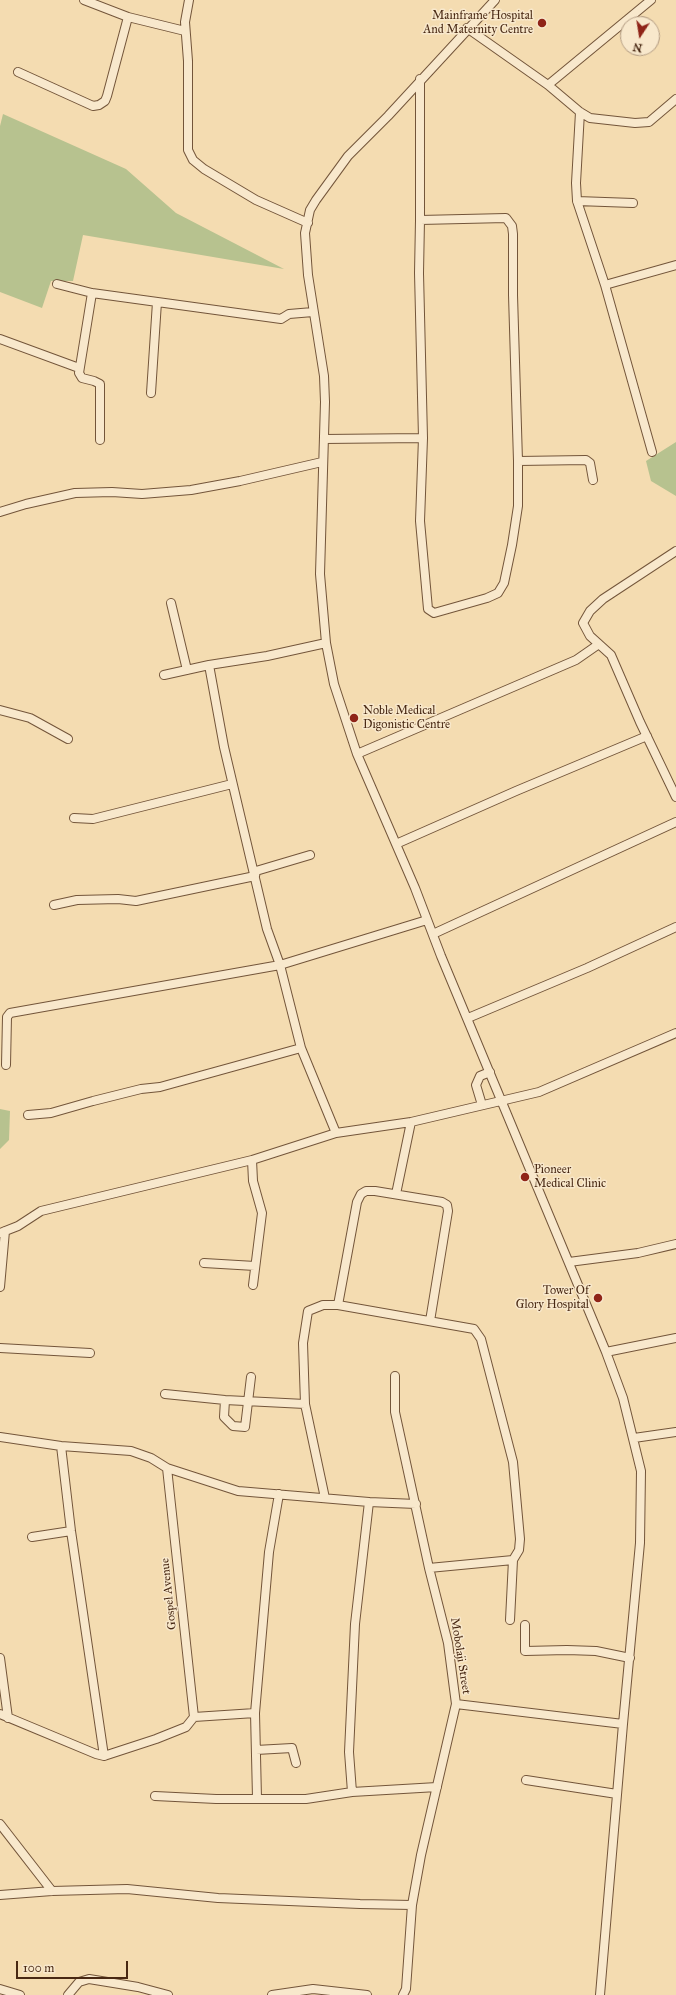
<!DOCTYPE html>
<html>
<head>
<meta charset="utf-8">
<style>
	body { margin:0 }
	#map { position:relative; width:676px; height:1995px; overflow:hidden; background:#f4dcb1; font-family:"IM FELL Great Primer",serif }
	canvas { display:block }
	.north { position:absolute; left:620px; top:16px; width:40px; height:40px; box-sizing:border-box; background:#f8e8cc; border:1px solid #b29b82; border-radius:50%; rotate:192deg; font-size:11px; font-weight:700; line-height:16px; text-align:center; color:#482813 }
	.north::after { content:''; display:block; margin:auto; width:14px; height:18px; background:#8f2418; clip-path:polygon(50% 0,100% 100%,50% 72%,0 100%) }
	.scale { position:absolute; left:16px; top:1961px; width:112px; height:18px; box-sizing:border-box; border:2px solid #482813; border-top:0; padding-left:5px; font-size:12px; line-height:14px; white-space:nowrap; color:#482813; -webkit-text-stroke:3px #f8e8cc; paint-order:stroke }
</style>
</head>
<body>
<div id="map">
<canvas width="676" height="1995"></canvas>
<div class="north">N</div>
<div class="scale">100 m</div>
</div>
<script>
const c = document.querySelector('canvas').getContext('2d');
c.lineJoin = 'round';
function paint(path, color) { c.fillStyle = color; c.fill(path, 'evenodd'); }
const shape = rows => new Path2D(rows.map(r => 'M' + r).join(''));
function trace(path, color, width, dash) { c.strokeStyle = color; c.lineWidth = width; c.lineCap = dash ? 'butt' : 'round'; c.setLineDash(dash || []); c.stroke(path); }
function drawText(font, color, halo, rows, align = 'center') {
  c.font = font + ' "IM FELL Great Primer",serif'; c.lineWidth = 3; c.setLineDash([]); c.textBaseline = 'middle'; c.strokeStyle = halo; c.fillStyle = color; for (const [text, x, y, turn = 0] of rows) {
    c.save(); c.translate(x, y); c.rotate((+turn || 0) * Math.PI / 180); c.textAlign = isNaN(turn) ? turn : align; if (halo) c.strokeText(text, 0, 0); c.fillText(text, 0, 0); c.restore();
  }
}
paint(shape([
	[3,114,126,169,176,213,284,269,83,235,73,281,51,281,42,308,0,292,0,126],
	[676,442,676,496,651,481,646,461],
	[0,1109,10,1111,9,1140,0,1149]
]), '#b7c28f');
const minor = shape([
	[84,0,128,17,185,31],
	[189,0,185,22,188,61,188,150,193,160,204,169,256,200,308,223],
	[495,0,388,116,348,156,316,200,310,210,305,233,308,275,324,376,325,402,320,574,326,643,334,684,357,754,415,888,441,956,606,1352,623,1398,641,1471,640,1543,623,1724,600,1995],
	[467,28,548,85,580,112,590,118,635,123,649,122,676,99],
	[18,72,93,106,99,105,105,101,107,96,128,17],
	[548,85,651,0],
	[580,112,576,183,577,201,605,285,652,452],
	[577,201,633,203],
	[420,220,506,218,512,226,513,234,513,295,518,461,518,506,512,545,504,583,498,593,487,598,434,613,428,609,420,521,423,438,419,273,420,220,420,79],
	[57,284,92,293,281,319,289,314,313,312],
	[605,285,676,265],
	[92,293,79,373,82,378,94,381,100,384,100,440],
	[0,339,79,368],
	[151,393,157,302],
	[324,439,423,438],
	[518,461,586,460,590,463,593,480],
	[0,512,26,504,75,493,112,492,142,494,191,490,240,481,322,462],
	[676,551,603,599,590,611,583,623,590,636,611,655,640,722,676,797],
	[171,603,187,670],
	[209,665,224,747,267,929,280,965,301,1048,336,1133],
	[164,675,209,665,267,656,326,643],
	[0,710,30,718,68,739],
	[357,754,576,660,599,644],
	[74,818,93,819,232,784],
	[396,844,516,791,647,736],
	[54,905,77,900,118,899,136,901,255,876,256,871,310,855],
	[433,934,676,822],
	[468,1018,587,968,676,927],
	[6,1065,7,1017,10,1013,280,965,427,920],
	[482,1105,476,1085,480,1076,490,1072],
	[28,1115,51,1113,93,1101,141,1089,160,1087,301,1048],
	[252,1160,253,1181,262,1213,253,1285],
	[396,1194,411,1122],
	[0,1233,18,1226,41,1211,252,1160,336,1133,411,1122,539,1092,676,1033],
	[569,1262,638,1253,676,1244],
	[204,1263,255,1266],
	[0,1287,5,1231],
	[338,1305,357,1202,361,1194,366,1191,375,1191,442,1202,447,1205,448,1211,430,1321],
	[0,1348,90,1353],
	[606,1352,676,1338],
	[395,1376,395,1412,429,1568,448,1643,456,1704,421,1855,412,1905,406,1989,403,1995],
	[165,1394,225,1400,305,1404],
	[225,1400,224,1417,233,1426,245,1427,251,1377],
	[0,1437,61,1446,131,1451,151,1458,167,1468,238,1491,369,1502,416,1504],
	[634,1438,676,1432],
	[61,1446,71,1531,104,1756],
	[167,1468,194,1717],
	[325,1498,305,1404,303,1343,308,1311,323,1305,338,1305,474,1329,481,1339,513,1462,520,1539,519,1550,513,1560,510,1620],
	[32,1537,71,1531],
	[429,1568,513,1560],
	[525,1625,525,1651,567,1650,596,1651,630,1658],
	[0,1658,8,1718],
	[456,1704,623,1724],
	[0,1714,96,1754,104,1756,156,1739,186,1727,194,1717,255,1713],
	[256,1750,292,1748,296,1763],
	[526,1780,617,1794],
	[352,1792,349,1752,355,1624,369,1502],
	[155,1796,216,1799,306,1799,352,1792,437,1787],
	[257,1798,255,1713,269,1552,279,1494],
	[0,1824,52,1891],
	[0,1895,52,1891,127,1889,218,1898,360,1904,412,1905],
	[0,1989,20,1995],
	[68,1995,79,1982,89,1979,138,1987,168,1995],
	[272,1995,313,1989,367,1995]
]);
trace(minor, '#73553a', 10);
trace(minor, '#f8e8cc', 8);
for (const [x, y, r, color] of [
	[542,23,5,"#8f2418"],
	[354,718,5,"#8f2418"],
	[525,1177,5,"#8f2418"],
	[598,1298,5,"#8f2418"]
]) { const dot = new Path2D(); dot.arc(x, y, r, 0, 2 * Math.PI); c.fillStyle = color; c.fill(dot); trace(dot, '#f8e8cc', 1.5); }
drawText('12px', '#482813', '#f8e8cc', [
	["Mainframe Hospital",533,16],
	["And Maternity Centre",533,30],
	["Noble Medical",363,711,"left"],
	["Digonistic Centre",363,725,"left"],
	["Pioneer",534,1170,"left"],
	["Medical Clinic",534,1184,"left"],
	["Tower Of",589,1291],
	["Glory Hospital",589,1305]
], 'right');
drawText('12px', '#482813', '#f8e8cc', [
	["Gospel Avenue",169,1594,-96],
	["Mobolaji Street",460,1656,81]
]);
</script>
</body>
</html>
